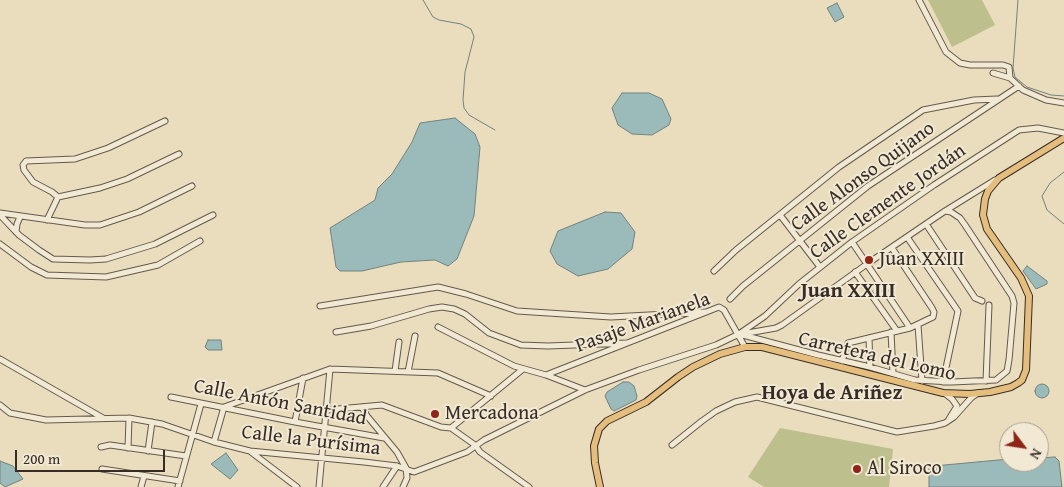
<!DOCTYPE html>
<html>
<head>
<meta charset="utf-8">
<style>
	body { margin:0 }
	#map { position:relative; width:1064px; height:487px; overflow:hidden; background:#eaddbd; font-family:"Gentium Book Plus",serif }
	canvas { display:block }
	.north { position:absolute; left:999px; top:422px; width:50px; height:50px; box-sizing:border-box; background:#f1e9d4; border:1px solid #a79e8e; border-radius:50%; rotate:121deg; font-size:14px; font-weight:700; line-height:20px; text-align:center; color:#382d26 }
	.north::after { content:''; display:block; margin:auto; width:18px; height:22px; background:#8f2418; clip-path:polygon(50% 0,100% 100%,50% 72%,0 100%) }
	.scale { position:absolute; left:15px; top:450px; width:150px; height:22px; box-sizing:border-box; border:2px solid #382d26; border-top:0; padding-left:6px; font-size:15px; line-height:18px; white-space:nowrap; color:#382d26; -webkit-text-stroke:4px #f1e9d4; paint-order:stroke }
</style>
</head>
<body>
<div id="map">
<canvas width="1064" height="487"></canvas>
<div class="north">N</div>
<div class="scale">200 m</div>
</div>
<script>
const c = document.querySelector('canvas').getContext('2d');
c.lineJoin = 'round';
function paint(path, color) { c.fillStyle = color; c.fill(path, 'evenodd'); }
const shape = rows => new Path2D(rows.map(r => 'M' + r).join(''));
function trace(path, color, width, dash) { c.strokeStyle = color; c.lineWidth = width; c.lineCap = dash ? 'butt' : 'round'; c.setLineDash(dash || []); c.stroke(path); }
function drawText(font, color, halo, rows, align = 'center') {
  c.font = font + ' "Gentium Book Plus",serif'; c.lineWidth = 4; c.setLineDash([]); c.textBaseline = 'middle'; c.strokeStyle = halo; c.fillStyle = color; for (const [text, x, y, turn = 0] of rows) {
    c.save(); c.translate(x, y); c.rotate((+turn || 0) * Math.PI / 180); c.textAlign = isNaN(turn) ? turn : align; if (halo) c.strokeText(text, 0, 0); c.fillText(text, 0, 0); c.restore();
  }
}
paint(shape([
	[928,0,982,0,995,25,952,47],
	[780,428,893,449,889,487,764,487,748,477]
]), '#bdbf8d');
const water = shape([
	[837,3,844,17,835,22,827,8,837,3],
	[622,93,649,93,662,99,671,119,669,125,652,135,632,134,618,125,612,108,622,93],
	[455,118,475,134,480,147,474,216,457,259,448,266,435,260,401,262,362,271,340,271,336,267,330,228,375,200,378,188,392,174,412,142,420,123,455,118],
	[605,212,621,213,635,232,632,249,608,269,578,276,557,264,550,251,558,231,605,212],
	[1027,266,1047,281,1047,284,1036,289,1023,271,1027,266],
	[208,340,221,340,222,350,208,350,205,347,208,340],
	[623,382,629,382,634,386,637,396,636,400,614,411,611,409,605,396,607,392,623,382],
	'1035 391a7 7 0 1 1 14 0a7 7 0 1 1-14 0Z',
	[226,453,238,470,230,479,211,464,226,453],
	[1055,457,1059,461,1062,487,929,487,929,468,934,466,1009,459,1009,462,1039,462,1039,458,1055,457],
	[0,461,13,466,23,479,5,487,0,483,0,461]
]);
paint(water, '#9bbaba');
trace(water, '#73827f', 1);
trace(shape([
	[423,0,433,17,439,20,461,24,471,29,474,37,465,72,463,100,464,108,469,115,495,130],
	[1018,0,1013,68,1015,77,1027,87,1051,95,1064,96],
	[1064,172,1050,183,1042,196,1047,210,1064,224]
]), '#73827f', 1);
const minor = shape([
	[919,0,946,52,960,63,970,65,1003,65,1009,67,1010,78],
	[993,73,1010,78,1023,90,1046,100,1064,103],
	[58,197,52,192,33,182,24,170,23,165,26,161,75,159,108,148,165,121],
	[0,213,85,225,100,225,139,212,192,186],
	[0,215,19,235,39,250,53,259,90,260,106,259,155,244,213,215],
	[780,215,820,267],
	[47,220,58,197,100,188,127,179,179,154],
	[926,224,975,298,982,301],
	[16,232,17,224,20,217],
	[907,237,958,311,943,382],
	[852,242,910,328],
	[0,244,31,267,47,275,106,277,158,265,200,241],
	[714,271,736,250,839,167,923,110,974,100,997,99],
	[855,272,897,331],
	[730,299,743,286,868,186,1019,86],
	[320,306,438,287,466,294,517,311,611,317,705,312],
	[918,325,922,381],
	[438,327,514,366,546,375,585,390],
	[336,332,371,326,429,309,442,307,454,309,465,314,489,333,521,345,548,346,627,343],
	[891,332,893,373],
	[739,334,818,355,870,367,915,380,952,382,996,380,1007,371,1009,360,1014,303,1012,296,965,225,960,218,951,212,945,211],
	[742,334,776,328,782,325,867,264,945,211,995,180],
	[869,338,870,367],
	[0,359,103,418],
	[842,361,848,343,910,328,933,317,934,312,932,308,892,248],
	[395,371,399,342],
	[408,372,415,336],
	[546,375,719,307,724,310,745,347],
	[986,381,989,305],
	[944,393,952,399,957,406,949,419],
	[171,397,295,422,384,438],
	[0,405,10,413,46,420,129,418,162,424,214,442,250,451,364,462,397,466,414,472,467,452,484,440,585,390,639,370,716,345,739,334,765,316,799,284,852,242,934,185,1019,130,1038,128,1064,133],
	[362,407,367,416,397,452,406,468,407,478,403,487],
	[327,410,382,405,441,427,451,428,475,445,480,452,529,487],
	[295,422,303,378],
	[451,428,523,369],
	[214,442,224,407,330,369,438,373,491,396],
	[672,445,702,421,716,411,735,402,757,397,897,432,934,426,945,423,954,417,971,398,978,393],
	[101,447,110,445,186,456],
	[128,448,129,418],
	[148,451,152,422],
	[251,452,297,487],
	[102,469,180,481],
	[141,487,144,476],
	[178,487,201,404],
	[319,487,330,369],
	[383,487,397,466]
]);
const major = shape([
	[600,487,595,463,594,446,599,429,607,421,646,402,678,377,693,367,720,354,745,347,762,347,943,393,970,394,990,392,1011,387,1018,383,1022,380,1026,370,1029,296,1021,278,987,229,983,215,985,199,988,191,999,178,1064,138]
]);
trace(minor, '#64594c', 7);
trace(major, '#382d26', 8);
trace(minor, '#f1e9d4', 5);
trace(major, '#e5be7e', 6);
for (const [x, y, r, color] of [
	[869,260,5,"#8f2418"],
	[435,414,5,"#8f2418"],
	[857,469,5,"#8f2418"]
]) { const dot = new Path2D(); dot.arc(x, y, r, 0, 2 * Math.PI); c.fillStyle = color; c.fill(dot); trace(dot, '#f1e9d4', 2); }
drawText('20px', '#382d26', '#f1e9d4', [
	["Calle Alonso Quijano",863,177,-36],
	["Calle Clemente Jordán",888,202,-35],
	["Pasaje Marianela",643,323,-20],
	["Carretera del Lomo",877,357,13],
	["Calle Antón Santidad",280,403,11],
	["Calle la Purísima",311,441,7]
]);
drawText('20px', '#382d26', '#f1e9d4', [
	["Juan XXIII",879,260],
	["Mercadona",445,414],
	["Al Siroco",867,469]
], 'left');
drawText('bold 21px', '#382d26', '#f1e9d4', [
	["Juan XXIII",848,292],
	["Hoya de Ariñez",832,394]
]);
</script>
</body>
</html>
